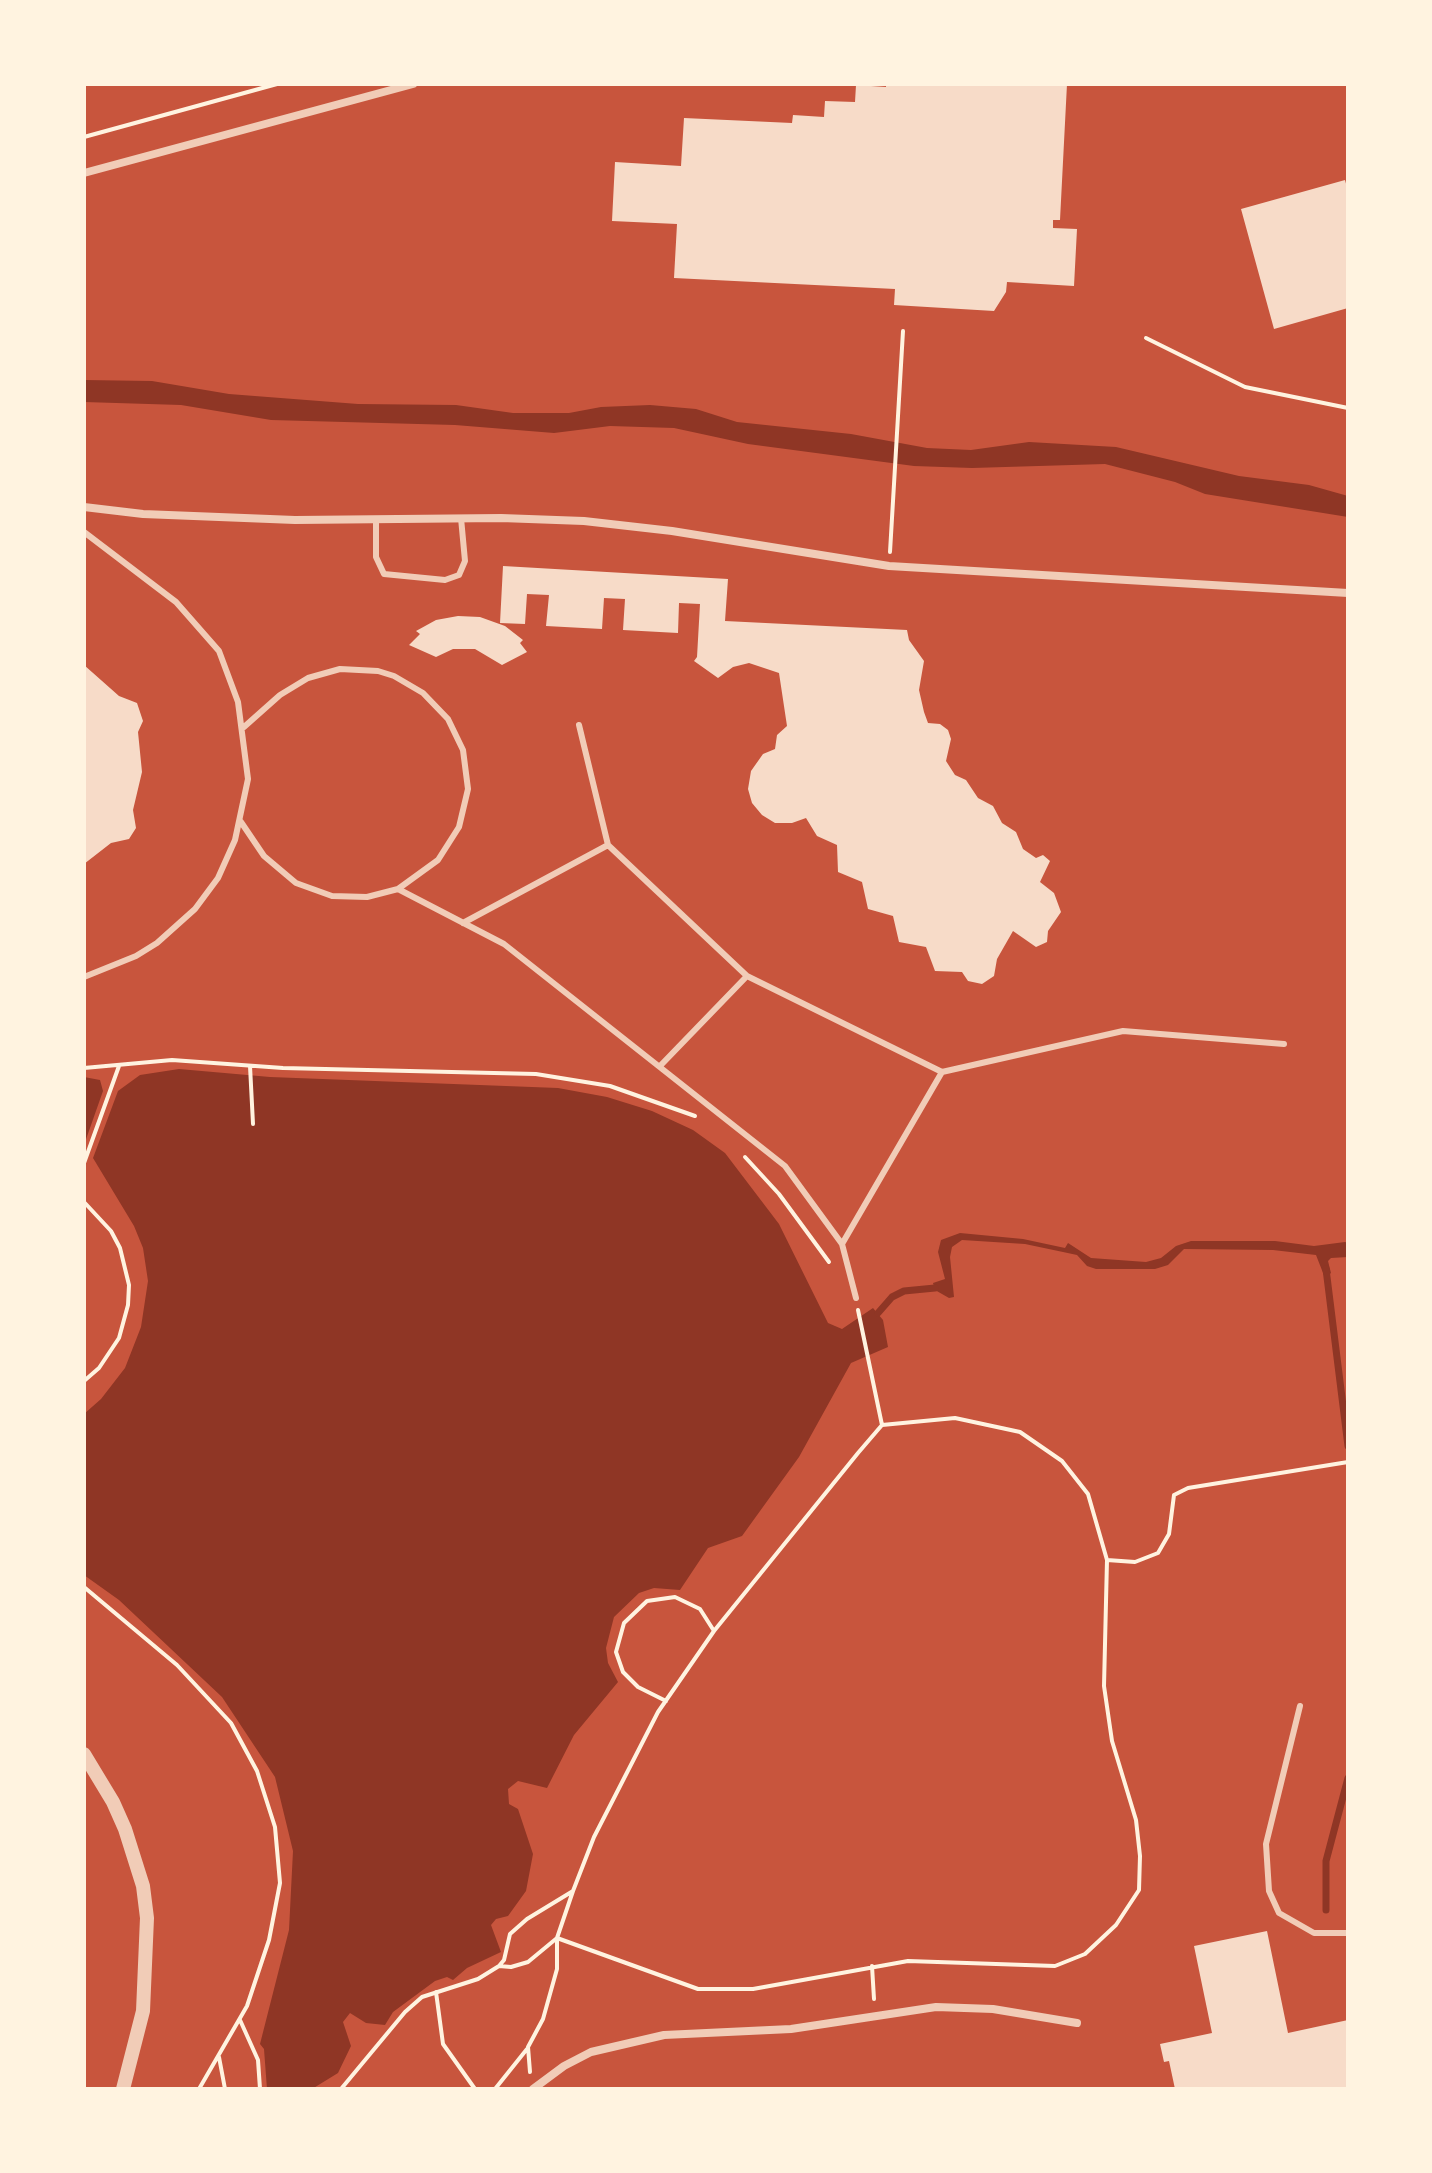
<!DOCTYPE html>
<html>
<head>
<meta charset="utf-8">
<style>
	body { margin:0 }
	#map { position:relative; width:1432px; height:2173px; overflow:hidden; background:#c8553d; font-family:"Alegreya Sans",sans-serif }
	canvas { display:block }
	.frame { position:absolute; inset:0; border:86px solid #fff3e0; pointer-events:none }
</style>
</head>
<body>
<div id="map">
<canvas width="1432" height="2173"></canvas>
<div class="frame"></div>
</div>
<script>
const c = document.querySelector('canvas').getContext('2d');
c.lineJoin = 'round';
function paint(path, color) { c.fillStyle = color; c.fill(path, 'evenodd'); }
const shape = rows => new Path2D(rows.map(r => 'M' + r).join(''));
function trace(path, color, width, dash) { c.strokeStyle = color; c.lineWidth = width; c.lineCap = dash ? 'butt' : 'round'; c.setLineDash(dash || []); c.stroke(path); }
paint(shape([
	[84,380,152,381,229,394,358,404,456,405,513,413,569,413,601,407,650,405,696,409,737,422,851,434,927,448,971,450,1029,442,1116,447,1239,476,1309,485,1348,496,1348,517,1205,494,1175,482,1105,464,972,468,914,466,748,444,674,428,610,426,554,433,455,425,271,420,181,405,84,402],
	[179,1069,270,1077,558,1088,607,1097,652,1111,693,1130,725,1153,779,1224,828,1323,842,1329,873,1308,883,1320,888,1347,851,1363,799,1457,742,1536,708,1548,680,1590,654,1588,639,1593,614,1617,606,1648,608,1663,618,1682,574,1735,547,1788,518,1781,508,1789,509,1804,518,1809,533,1854,526,1891,508,1916,496,1919,491,1925,501,1952,467,1968,453,1980,447,1977,435,1981,393,2012,385,2025,366,2023,350,2013,343,2022,351,2046,338,2073,312,2089,267,2089,264,2049,260,2044,289,1930,293,1851,275,1777,222,1697,119,1600,84,1575,84,1414,101,1399,125,1368,141,1327,148,1281,143,1248,134,1226,93,1158,118,1091,140,1075],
	[84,1077,100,1080,103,1091,84,1145],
	[960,1233,1023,1239,1065,1248,1068,1243,1091,1258,1146,1262,1161,1258,1176,1246,1191,1241,1275,1241,1314,1246,1345,1242,1348,1243,1348,1257,1331,1258,1328,1261,1331,1273,1325,1278,1316,1255,1273,1250,1184,1249,1168,1265,1155,1269,1096,1269,1087,1266,1077,1255,1063,1252,1025,1244,962,1240,952,1247,950,1257,954,1297,949,1298,935,1290,933,1283,945,1279,938,1252,941,1240]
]), '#8f3625');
trace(shape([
	[1326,1269,1348,1446],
	[878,1313,892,1297,904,1291,935,1288],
	[1326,1910,1326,1861,1348,1778]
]), '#8f3625', 7);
paint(shape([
	[886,84,1067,84,1060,220,1053,220,1053,228,1077,229,1074,286,1007,282,1006,292,994,311,894,305,895,289,674,278,677,224,612,221,615,162,681,166,684,118,792,123,793,115,824,117,825,101,855,102,856,85,886,87],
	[1345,180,1348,191,1348,308,1274,329,1241,209],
	[503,566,728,579,725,621,907,630,909,640,924,661,919,690,924,712,928,723,940,724,948,730,951,739,946,761,955,775,966,780,978,798,993,806,1002,823,1016,832,1023,849,1036,858,1043,855,1050,861,1040,882,1054,893,1061,912,1048,931,1047,942,1036,947,1013,931,997,959,994,976,982,984,968,981,962,972,935,971,926,947,899,942,893,916,868,909,862,882,838,872,837,845,817,836,806,818,792,823,775,823,762,815,752,803,748,789,751,771,763,754,775,749,777,735,787,726,779,673,749,663,733,667,718,678,694,661,697,657,700,604,679,603,678,633,623,630,625,599,604,598,602,629,546,626,549,595,527,594,525,624,500,623],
	[458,616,480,617,505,626,523,640,520,643,527,652,502,665,475,649,453,649,436,657,409,645,420,634,416,631,436,620],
	[84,665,119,696,137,703,143,721,138,732,142,772,133,810,136,828,129,839,111,843,84,864],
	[1267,1931,1288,2033,1348,2020,1348,2089,1175,2089,1169,2061,1164,2062,1160,2044,1212,2033,1194,1946]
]), '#f7dbc8');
trace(shape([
	[84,137,277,84],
	[1146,338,1245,387,1348,408],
	[890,552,903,331],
	[250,1066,253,1124],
	[84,1068,172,1060,283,1068,536,1074,610,1086,695,1116],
	[745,1157,779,1194,829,1262],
	[84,1163,119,1066],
	[84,1202,111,1231,120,1248,129,1285,128,1305,119,1338,99,1368,84,1381],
	[858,1310,882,1425],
	[1107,1560,1135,1562,1158,1553,1169,1534,1174,1495,1188,1488,1348,1462],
	[84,1587,177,1665,231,1723,257,1771,275,1827,280,1883,269,1940,247,2006,199,2089],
	[666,1701,638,1687,623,1672,616,1652,624,1623,647,1601,675,1597,700,1609,714,1631],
	[499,1966,511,1967,528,1962,557,1938],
	[872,1966,874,1999],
	[436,1992,443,2044,475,2089],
	[240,2020,258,2060,260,2089],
	[219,2057,225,2089],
	[530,2072,528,2047,543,2019,557,1969,557,1938,573,1891,594,1837,658,1712,714,1631,858,1453,882,1425,955,1418,1020,1432,1062,1461,1088,1494,1107,1560,1104,1686,1112,1741,1136,1820,1140,1856,1139,1890,1116,1925,1085,1954,1055,1966,908,1961,753,1989,698,1989,557,1938],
	[341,2089,405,2012,422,1997,478,1979,499,1966,504,1960,510,1934,527,1919,573,1891],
	[495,2089,527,2049]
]), '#fff3e0', 4);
trace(shape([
	[376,519,376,557,384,574,445,580,459,575,465,561,461,518],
	[84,532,176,602,219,651,238,702,248,779,235,840,218,878,195,909,157,943,136,956,84,977],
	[579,725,608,845],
	[241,822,264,856,296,883,332,896,367,897,398,889,438,860,459,827,468,789,463,750,448,719,423,693,394,676,378,671,340,669,308,678,280,695,244,727],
	[398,889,504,944,785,1166,842,1244,856,1298],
	[463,923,608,845,747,976],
	[661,1065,747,976,942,1072,1123,1031,1284,1044],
	[842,1244,942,1072],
	[1300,1706,1266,1844,1269,1891,1279,1913,1314,1933,1348,1933]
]), '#f1ccb7', 6);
trace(shape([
	[84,173,413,84],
	[84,507,143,514,295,520,501,518,584,521,672,531,889,566,1348,593],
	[533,2089,564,2066,591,2052,664,2035,791,2029,936,2007,993,2009,1077,2023]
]), '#f1ccb7', 8);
trace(shape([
	[84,1754,113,1802,125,1829,143,1886,147,1918,143,2011,123,2089]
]), '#f1ccb7', 14);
</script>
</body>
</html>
